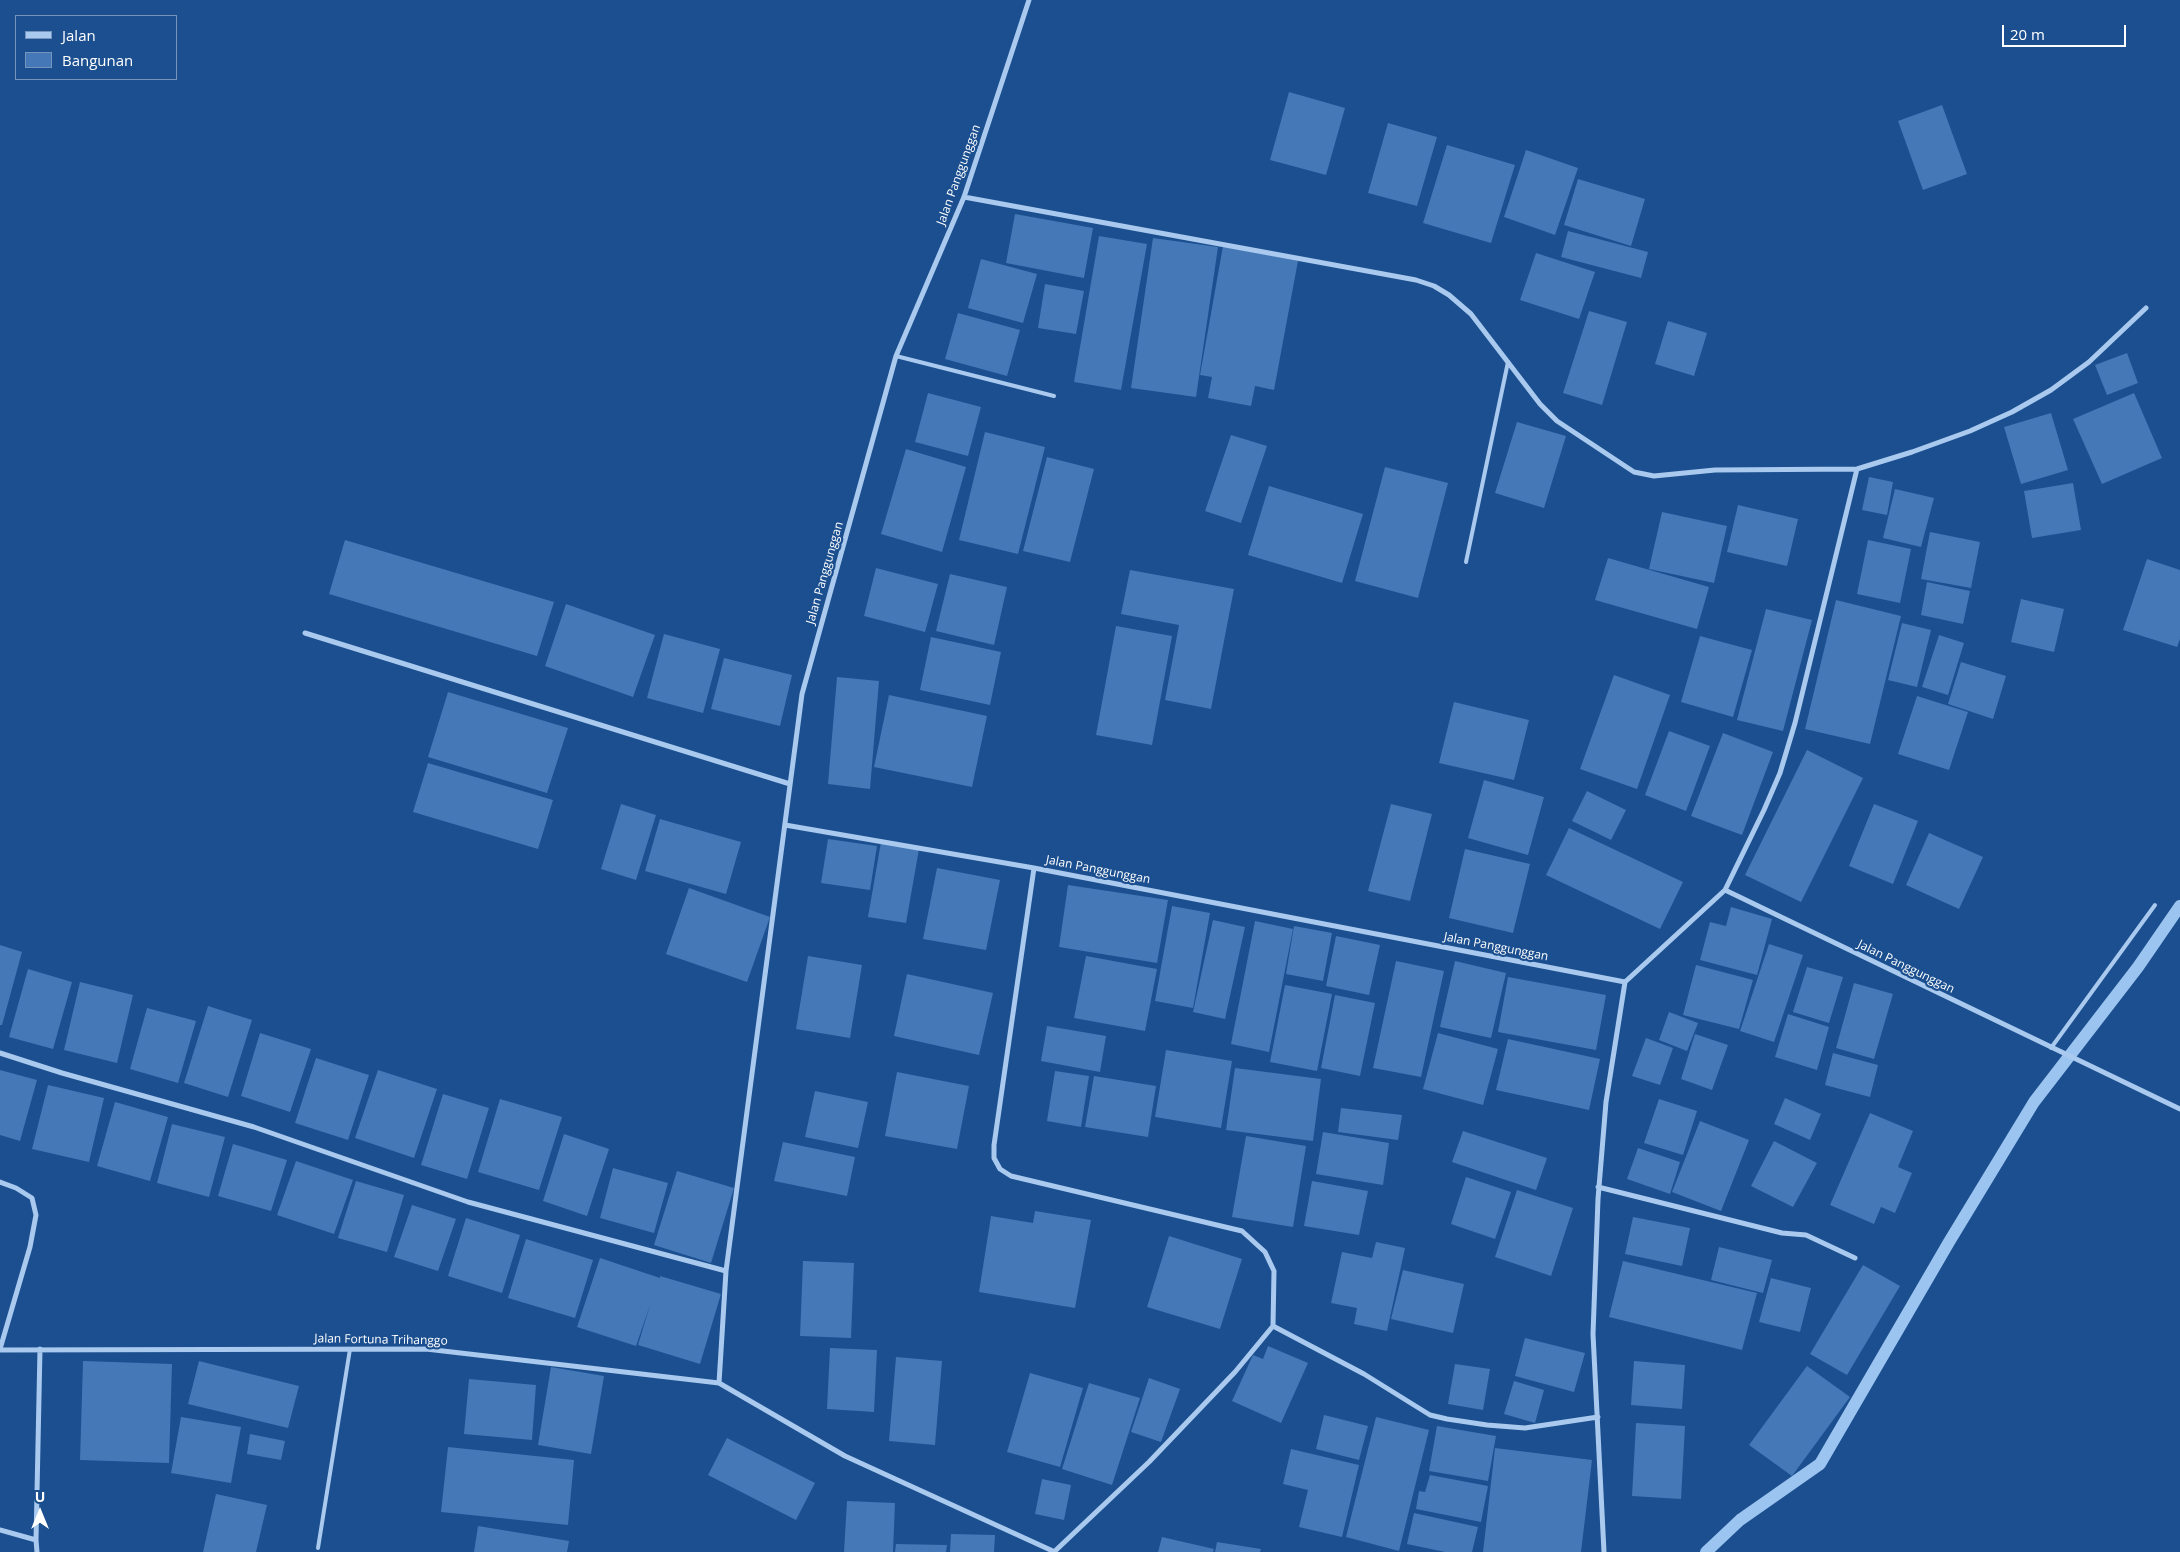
<!DOCTYPE html>
<html>
<head>
<meta charset="utf-8">
<style>
	body { margin:0 }
	#map { position:relative; width:2180px; height:1552px; overflow:hidden; background:#1b4f8f; font-family:"Open Sans",sans-serif }
	canvas { display:block }
	.legend { position:absolute; left:15px; top:15px; width:162px; height:65px; box-sizing:border-box; background:#1b4f8f; border:1px solid #7695bc; margin:0; padding:6px 9px; list-style:none; font-size:15px; color:#fff }
	.legend li { display:flex; align-items:center; gap:10px; height:25px }
	.legend b { width:25px; border:1px solid #7695bc }
	.north { position:absolute; left:15px; top:1487px; width:50px; height:50px; -webkit-text-stroke:4px #1b4f8f; paint-order:stroke; rotate:0deg; font-size:14px; font-weight:700; line-height:20px; text-align:center; color:#fff }
	.north::after { content:''; display:block; margin:auto; width:18px; height:22px; background:#fff; clip-path:polygon(50% 0,100% 100%,50% 72%,0 100%) }
	.scale { position:absolute; left:2002px; top:25px; width:124px; height:22px; box-sizing:border-box; border:2px solid #fff; border-top:0; padding-left:6px; font-size:15px; line-height:18px; white-space:nowrap; color:#fff; -webkit-text-stroke:4px #1b4f8f; paint-order:stroke }
</style>
</head>
<body>
<div id="map">
<canvas width="2180" height="1552"></canvas>
<ul class="legend">
<li><b style="height:6px;background:#a9c9ee"></b>Jalan</li>
<li><b style="height:14px;background:#4478b7"></b>Bangunan</li>
</ul>
<div class="north">U</div>
<div class="scale">20 m</div>
</div>
<script>
const c = document.querySelector('canvas').getContext('2d');
c.lineJoin = 'round';
const shape = rows => new Path2D(rows.map(r => 'M' + r).join(''));
function trace(path, color, width, dash) { c.strokeStyle = color; c.lineWidth = width; c.lineCap = dash ? 'butt' : 'round'; c.setLineDash(dash || []); c.stroke(path); }
function paint(path, color) { c.fillStyle = color; c.fill(path, 'evenodd'); }
function drawText(font, color, halo, rows, align = 'center') {
  c.font = font + ' "Open Sans",sans-serif'; c.lineWidth = 4.5; c.setLineDash([]); c.textBaseline = 'middle'; c.strokeStyle = halo; c.fillStyle = color; for (const [text, x, y, turn = 0] of rows) {
    c.save(); c.translate(x, y); c.rotate((+turn || 0) * Math.PI / 180); c.textAlign = isNaN(turn) ? turn : align; if (halo) c.strokeText(text, 0, 0); c.fillText(text, 0, 0); c.restore();
  }
}
trace(shape([
	[1706,1552,1740,1520,1820,1464,1949,1242,2034,1102,2138,967,2180,906]
]), '#9cc4f0', 12);
paint(shape([
	[1289,92,1345,108,1326,175,1270,160],
	[1942,105,1967,174,1923,190,1898,121],
	[1388,123,1437,137,1417,206,1368,193],
	[1447,145,1515,165,1491,243,1423,223],
	[1526,150,1578,168,1555,235,1504,217],
	[1578,179,1645,199,1631,246,1564,225],
	[1015,214,1093,228,1084,278,1006,263],
	[1568,231,1648,252,1641,278,1561,257],
	[1099,236,1147,244,1121,390,1074,382],
	[1153,238,1218,247,1196,397,1131,388],
	[1223,246,1298,261,1274,390,1255,386,1251,406,1208,398,1212,377,1200,375],
	[1536,253,1595,272,1579,319,1520,300],
	[981,259,1037,274,1023,323,968,308],
	[1045,284,1084,291,1076,334,1038,328],
	[1589,311,1627,322,1602,405,1563,393],
	[958,313,1020,330,1007,376,945,359],
	[1668,321,1707,333,1694,376,1655,364],
	[2127,353,2138,383,2107,395,2095,365],
	[928,393,981,407,968,456,915,442],
	[2134,393,2162,458,2102,484,2073,419],
	[2051,413,2068,470,2021,484,2004,427],
	[1517,422,1566,436,1544,508,1495,493],
	[985,432,1045,447,1018,554,959,540],
	[1231,435,1267,446,1241,523,1205,511],
	[906,449,966,467,942,552,881,534],
	[1047,457,1094,469,1070,562,1023,551],
	[1385,467,1448,483,1418,598,1355,581],
	[1869,477,1893,482,1887,515,1862,510],
	[2073,483,2081,530,2032,538,2024,491],
	[1269,486,1363,514,1342,583,1248,555],
	[1895,489,1934,498,1921,547,1883,538],
	[1738,505,1798,519,1787,566,1727,552],
	[1662,512,1727,526,1714,583,1649,569],
	[1930,532,1980,542,1971,588,1921,579],
	[345,540,554,602,537,656,329,594],
	[1868,540,1911,549,1900,603,1857,594],
	[1608,558,1709,587,1697,629,1595,600],
	[2147,559,2180,570,2180,639,2177,647,2123,630],
	[876,568,938,584,925,632,864,616],
	[1130,570,1234,589,1211,709,1165,700,1179,625,1121,614],
	[950,574,1007,587,994,645,936,631],
	[1927,582,1970,591,1963,624,1921,615],
	[2021,599,2064,609,2054,652,2011,642],
	[1836,600,1901,616,1870,744,1805,729],
	[566,604,655,635,633,697,545,666],
	[1766,609,1812,620,1783,731,1737,720],
	[1902,623,1931,630,1917,687,1888,680],
	[1116,626,1172,636,1152,745,1096,735],
	[664,634,720,649,703,713,647,698],
	[1939,635,1964,643,1948,695,1922,687],
	[1700,636,1752,650,1733,717,1681,702],
	[931,637,1001,652,990,705,920,690],
	[724,658,792,675,780,726,711,709],
	[1961,662,2006,676,1993,719,1948,704],
	[1614,675,1670,695,1637,789,1580,769],
	[837,677,879,681,870,789,828,784],
	[448,692,568,728,547,793,428,757],
	[889,695,987,716,972,787,874,767],
	[1917,696,1968,712,1949,770,1898,754],
	[1454,702,1529,720,1514,780,1439,763],
	[1669,731,1710,746,1686,811,1645,795],
	[1723,733,1773,752,1742,835,1691,816],
	[1807,750,1863,778,1801,902,1745,875],
	[428,763,553,800,538,849,413,812],
	[1484,780,1544,797,1528,855,1468,838],
	[1587,791,1626,810,1611,840,1572,821],
	[621,804,656,815,636,880,601,869],
	[1391,804,1432,814,1410,901,1368,891],
	[1874,804,1918,821,1893,884,1849,866],
	[660,819,741,842,726,894,645,871],
	[1569,828,1683,882,1660,929,1546,875],
	[1929,833,1983,857,1959,909,1906,885],
	[828,839,877,846,870,890,821,883],
	[881,842,919,849,906,923,868,917],
	[1465,849,1530,864,1513,933,1449,918],
	[937,868,1000,880,986,950,923,939],
	[1068,885,1168,900,1157,963,1059,947],
	[689,888,770,917,747,982,666,954],
	[1172,906,1210,913,1193,1008,1155,1001],
	[1731,907,1772,919,1757,975,1700,960,1710,922,1726,926],
	[1213,920,1245,927,1225,1019,1193,1012],
	[1255,921,1293,929,1269,1052,1231,1044],
	[1294,926,1332,933,1323,981,1286,974],
	[1336,936,1380,945,1369,995,1326,986],
	[1769,944,1803,955,1774,1042,1740,1031],
	[0,945,22,952,2,1025,0,1025],
	[808,956,862,965,850,1038,796,1029],
	[1086,956,1157,969,1145,1031,1074,1018],
	[1396,961,1444,971,1421,1077,1373,1068],
	[1455,961,1506,973,1491,1038,1440,1027],
	[1696,965,1753,980,1739,1029,1683,1015],
	[1807,967,1843,977,1829,1023,1793,1012],
	[28,969,72,982,53,1049,9,1037],
	[907,974,993,993,979,1055,894,1036],
	[1508,977,1606,995,1596,1050,1498,1032],
	[80,982,133,995,117,1063,64,1050],
	[1854,983,1893,994,1874,1059,1836,1048],
	[1285,985,1332,994,1317,1071,1270,1062],
	[1335,995,1375,1003,1360,1076,1321,1068],
	[208,1006,252,1020,228,1097,184,1083],
	[147,1008,196,1021,178,1083,130,1069],
	[1669,1012,1698,1023,1687,1051,1659,1040],
	[1788,1014,1829,1027,1817,1070,1775,1057],
	[1047,1026,1106,1036,1100,1072,1041,1061],
	[260,1033,311,1049,290,1112,241,1096],
	[1438,1033,1498,1049,1483,1105,1423,1089],
	[1695,1034,1728,1045,1712,1090,1681,1079],
	[1646,1038,1673,1048,1660,1085,1632,1076],
	[1508,1039,1600,1059,1589,1110,1496,1090],
	[1166,1050,1232,1061,1221,1128,1155,1117],
	[1833,1053,1878,1065,1870,1097,1825,1085],
	[316,1058,369,1075,348,1140,295,1123],
	[1235,1068,1321,1079,1313,1141,1226,1130],
	[0,1070,37,1080,20,1141,0,1135],
	[378,1070,437,1089,414,1158,355,1138],
	[1055,1071,1089,1076,1081,1127,1047,1121],
	[897,1072,969,1086,957,1149,885,1136],
	[1094,1076,1156,1086,1148,1137,1085,1127],
	[48,1085,104,1098,89,1162,32,1149],
	[815,1091,868,1102,858,1148,805,1137],
	[443,1094,489,1108,467,1179,421,1165],
	[1785,1098,1821,1114,1810,1140,1774,1124],
	[500,1099,562,1117,539,1190,478,1172],
	[1659,1099,1697,1111,1683,1155,1644,1143],
	[115,1102,168,1117,150,1181,97,1166],
	[1341,1108,1402,1115,1398,1140,1338,1132],
	[1870,1113,1913,1131,1898,1167,1912,1173,1895,1213,1881,1207,1874,1224,1830,1205],
	[1700,1121,1749,1140,1721,1211,1672,1192],
	[172,1124,225,1137,209,1197,157,1183],
	[1463,1131,1547,1158,1536,1190,1452,1162],
	[1323,1132,1389,1143,1383,1185,1316,1174],
	[564,1134,609,1149,587,1216,543,1201],
	[1246,1136,1306,1146,1293,1227,1232,1217],
	[1774,1141,1817,1163,1793,1207,1751,1186],
	[783,1142,855,1157,847,1196,774,1181],
	[233,1144,287,1160,271,1211,218,1196],
	[1638,1148,1680,1162,1670,1194,1627,1179],
	[296,1161,353,1180,334,1234,277,1215],
	[613,1168,668,1183,654,1233,600,1218],
	[677,1171,734,1188,711,1263,654,1245],
	[1466,1177,1511,1192,1495,1239,1451,1224],
	[356,1181,404,1195,387,1252,338,1238],
	[1312,1181,1368,1191,1359,1235,1304,1226],
	[1517,1190,1573,1208,1551,1276,1495,1257],
	[412,1205,456,1219,438,1271,394,1257],
	[1035,1211,1091,1220,1075,1308,979,1292,991,1216,1033,1223],
	[1633,1217,1690,1228,1682,1266,1625,1254],
	[466,1218,520,1235,502,1293,448,1276],
	[1169,1236,1242,1259,1220,1329,1147,1307],
	[526,1239,593,1260,575,1318,508,1298],
	[1376,1242,1405,1248,1387,1331,1354,1324,1357,1308,1331,1303,1342,1252,1372,1258],
	[1719,1247,1772,1260,1763,1293,1711,1280],
	[600,1258,660,1278,660,1276,721,1294,700,1364,638,1345,650,1305,636,1346,577,1327],
	[803,1261,854,1263,851,1338,800,1336],
	[1623,1261,1757,1293,1742,1350,1609,1317],
	[1863,1265,1900,1286,1847,1375,1810,1354],
	[1403,1270,1464,1284,1453,1333,1391,1319],
	[1771,1278,1811,1288,1800,1332,1759,1322],
	[1525,1338,1585,1353,1574,1392,1515,1376],
	[1268,1346,1308,1363,1281,1423,1232,1401,1253,1355,1263,1359],
	[830,1348,877,1350,874,1412,827,1409],
	[896,1357,942,1361,935,1445,889,1441],
	[83,1361,172,1364,169,1463,80,1460],
	[199,1361,299,1386,288,1428,188,1404],
	[1634,1361,1685,1365,1682,1409,1631,1405],
	[1455,1364,1490,1369,1483,1410,1448,1404],
	[1807,1366,1850,1397,1792,1476,1749,1445],
	[551,1367,604,1376,591,1454,538,1445],
	[1030,1373,1083,1388,1060,1467,1007,1452],
	[1149,1378,1180,1389,1161,1442,1131,1432],
	[469,1379,536,1385,532,1440,464,1434],
	[1514,1381,1544,1390,1535,1423,1504,1414],
	[1089,1383,1140,1398,1112,1485,1062,1469],
	[1324,1415,1368,1426,1359,1460,1316,1449],
	[181,1417,241,1427,231,1483,171,1473],
	[1376,1417,1429,1430,1399,1551,1346,1537],
	[1636,1423,1685,1426,1681,1499,1632,1496],
	[1437,1426,1496,1436,1488,1481,1429,1471],
	[250,1434,285,1441,281,1460,247,1454],
	[727,1438,815,1483,796,1520,708,1475],
	[448,1447,574,1460,568,1525,441,1512],
	[1495,1448,1592,1460,1581,1552,1483,1552],
	[1291,1449,1359,1465,1342,1537,1299,1527,1308,1490,1283,1484],
	[1430,1475,1488,1486,1481,1522,1416,1509,1419,1491,1425,1492],
	[1042,1479,1071,1485,1064,1520,1035,1514],
	[216,1494,267,1505,256,1552,203,1552],
	[847,1501,895,1503,893,1552,844,1552],
	[1414,1513,1478,1527,1472,1552,1445,1552,1407,1544],
	[478,1526,569,1541,567,1552,474,1552],
	[951,1534,995,1535,994,1552,950,1552],
	[1162,1537,1214,1549,1213,1552,1158,1552],
	[1217,1542,1261,1549,1260,1552,1215,1552],
	[896,1544,947,1545,946,1552,895,1552]
]), '#4478b7');
trace(shape([
	[896,356,1054,396],
	[1466,562,1508,362],
	[2051,1048,2155,905],
	[318,1548,350,1349]
]), '#a9c9ee', 4);
trace(shape([
	[964,197,1416,280,1434,286,1449,295,1471,314,1540,404,1557,421,1634,472,1654,476,1715,470,1857,469,1912,452,1970,431,2012,412,2051,390,2089,362,2146,308],
	[305,633,790,784],
	[785,825,1034,868,1625,982,1725,890,2180,1109],
	[1034,868,994,1145,994,1158,1000,1169,1011,1176,1242,1231,1265,1252,1274,1271,1273,1326,1235,1372,1149,1462,1055,1551],
	[1725,890,1764,810,1780,773,1795,723,1857,469],
	[0,1053,62,1073,254,1127,468,1202,726,1271],
	[0,1182,16,1188,32,1198,36,1215,30,1247,0,1349],
	[1598,1187,1782,1233,1806,1235,1855,1258],
	[1273,1326,1364,1374,1430,1415,1447,1419,1487,1425,1525,1428,1598,1417],
	[0,1350,426,1349,719,1383,845,1456,1055,1552],
	[719,1383,726,1271,802,694,896,356,964,197,1029,0],
	[0,1530,36,1540],
	[37,1552,36,1540,40,1349],
	[1604,1552,1593,1334,1598,1199,1606,1102,1625,982]
]), '#a9c9ee', 5);
drawText('12px', '#fff', '#1b4f8f', [
	["Jalan Panggunggan",959,175,-70],
	["Jalan Panggunggan",825,573,-74],
	["Jalan Panggunggan",1098,870,11],
	["Jalan Panggunggan",1496,947,11],
	["Jalan Panggunggan",1906,967,26],
	["Jalan Fortuna Trihanggo",381,1340,1]
]);
</script>
</body>
</html>
